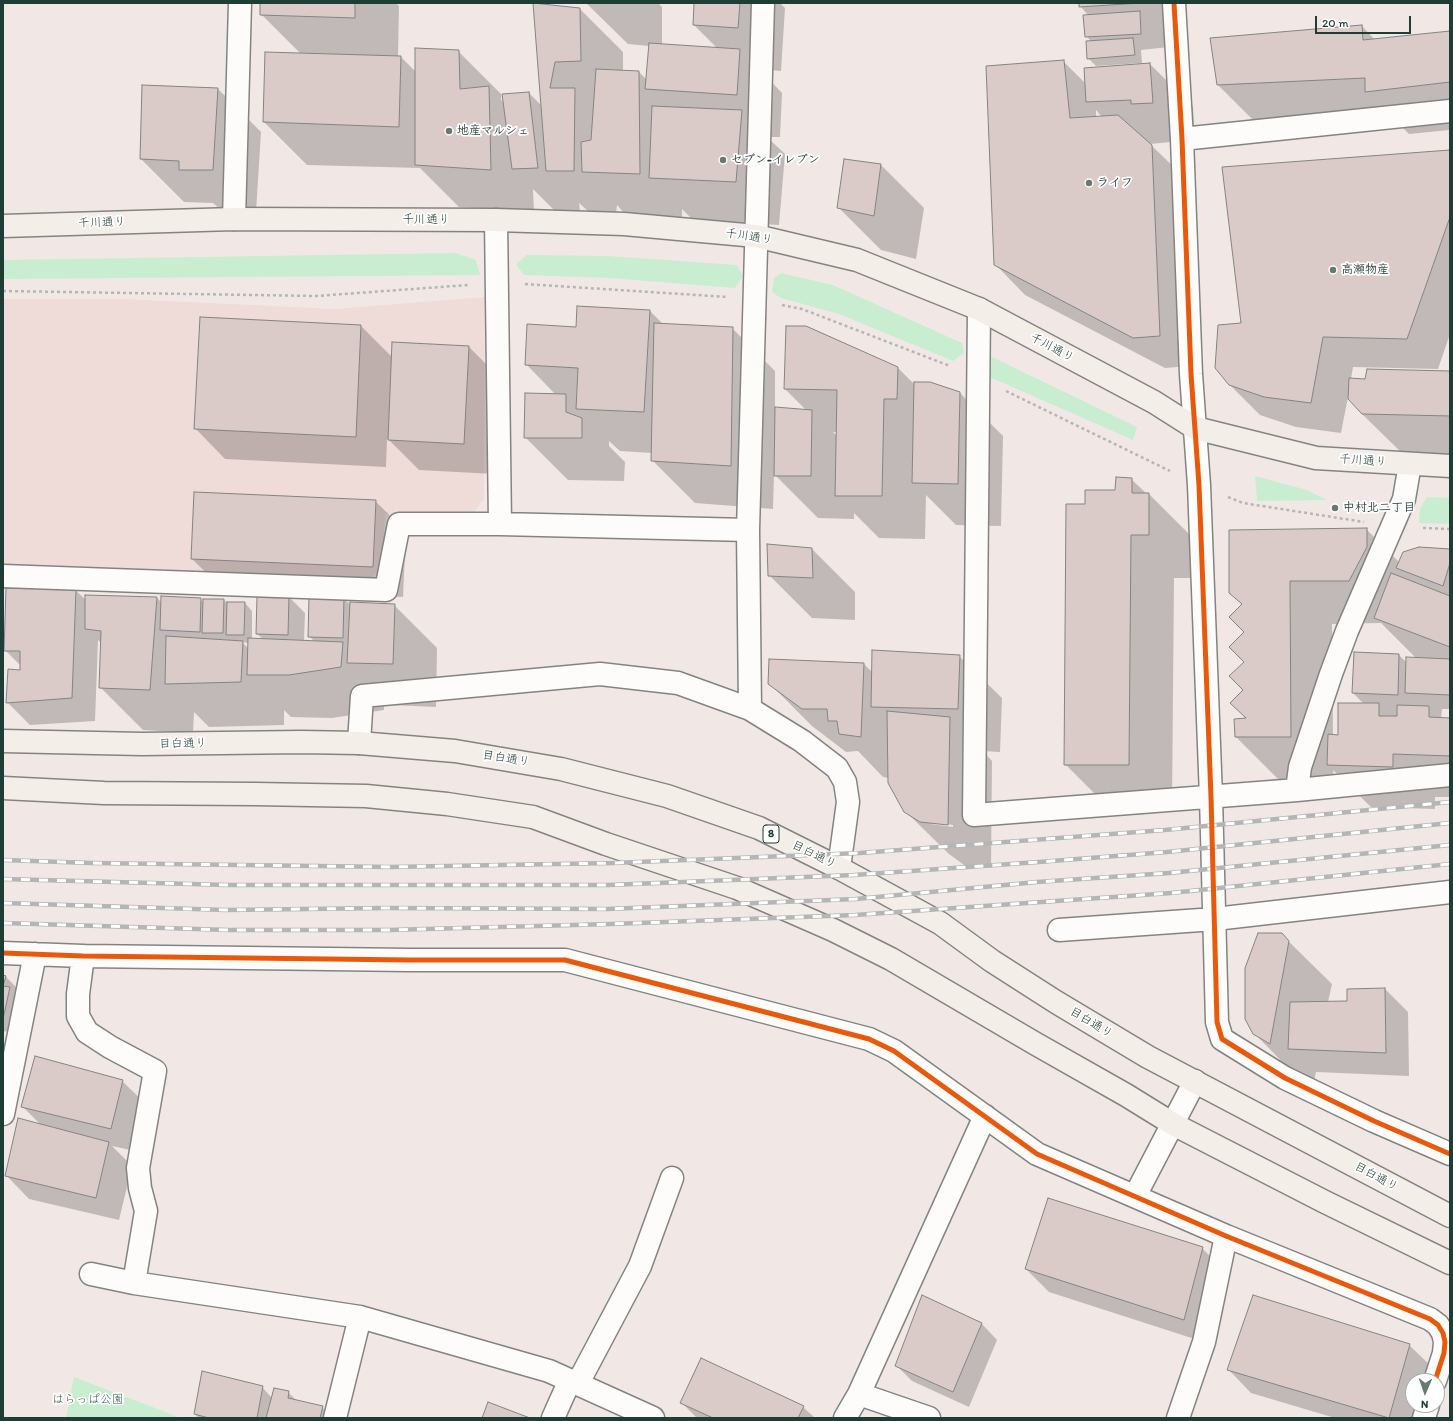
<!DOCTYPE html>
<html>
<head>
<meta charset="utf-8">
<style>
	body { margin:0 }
	#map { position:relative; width:1453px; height:1421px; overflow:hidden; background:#f1e8e6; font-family:Itim,sans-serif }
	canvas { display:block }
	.frame { position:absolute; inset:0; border:4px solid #1f3d34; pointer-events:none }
	.north { position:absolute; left:1405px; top:1373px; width:40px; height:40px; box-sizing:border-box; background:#fff; border:1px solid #a5b1ae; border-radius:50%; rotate:182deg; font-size:11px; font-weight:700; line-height:16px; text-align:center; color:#1f3d34 }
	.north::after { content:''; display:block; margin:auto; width:14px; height:18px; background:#687972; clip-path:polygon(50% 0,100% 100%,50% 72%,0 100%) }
	.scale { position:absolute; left:1315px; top:16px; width:96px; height:18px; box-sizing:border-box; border:2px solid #1f3d34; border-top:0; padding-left:5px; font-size:12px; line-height:14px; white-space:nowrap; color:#1f3d34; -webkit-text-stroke:3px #fff; paint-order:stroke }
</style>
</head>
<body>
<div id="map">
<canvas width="1453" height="1421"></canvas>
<div class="frame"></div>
<div class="north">N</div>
<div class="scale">20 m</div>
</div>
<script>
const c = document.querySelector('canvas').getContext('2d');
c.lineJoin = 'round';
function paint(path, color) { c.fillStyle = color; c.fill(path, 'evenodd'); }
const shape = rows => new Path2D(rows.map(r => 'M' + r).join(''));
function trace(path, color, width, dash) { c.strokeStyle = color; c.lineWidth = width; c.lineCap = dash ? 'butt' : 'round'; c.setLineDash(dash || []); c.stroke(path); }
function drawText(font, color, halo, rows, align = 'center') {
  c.font = font + ' Itim,"Klee One",sans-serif'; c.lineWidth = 3.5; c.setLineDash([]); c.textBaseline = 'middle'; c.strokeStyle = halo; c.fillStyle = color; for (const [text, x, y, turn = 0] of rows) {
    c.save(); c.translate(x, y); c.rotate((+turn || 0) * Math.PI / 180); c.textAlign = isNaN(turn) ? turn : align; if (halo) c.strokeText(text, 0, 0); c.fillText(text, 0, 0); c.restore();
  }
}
paint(shape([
	[485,297,484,499,472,514,385,514,383,564,373,577,3,564,3,299,124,299,335,309]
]), '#efdbd8');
paint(shape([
	[456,253,476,260,480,275,3,279,3,260],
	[526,255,609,256,737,265,743,276,735,288,610,278,524,275,516,265],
	[781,273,833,285,962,343,964,353,953,361,839,314,781,298,772,292,774,278],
	[992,357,1137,427,1133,440,985,375,986,362],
	[1255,476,1307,490,1327,500,1257,501],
	[1427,497,1450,498,1450,524,1419,523,1420,508],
	[74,1377,181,1418,66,1418]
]), '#c9edd1');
paint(shape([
	[261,3,396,3,399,6,398,57,401,57,416,72,458,51,501,94,501,100,505,104,529,93,542,106,534,4,580,9,623,52,623,71,639,72,647,80,649,46,628,44,586,3,658,3,662,7,662,45,718,49,694,25,695,3,780,3,785,8,781,71,759,69,782,93,780,137,767,137,785,154,779,225,693,220,682,209,682,217,626,215,617,205,616,214,590,213,579,203,580,211,556,212,533,189,534,212,459,207,420,168,307,165,264,122,301,54,261,14],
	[1080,3,1186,3,1188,45,1141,50,1142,63,1096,66,1088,58,1092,42,1086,36,1089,16,1080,6],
	[1362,26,1375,40,1450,32,1450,130,1409,134,1396,121,1261,128,1218,85],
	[1063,61,1086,84,1150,64,1193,107,1195,146,1175,146,1171,142,1150,144,1183,176,1190,366,1165,368,1025,295,995,264],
	[1096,110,1102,117,1096,117],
	[218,89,261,132,256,212,223,212,213,203,184,202,141,159],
	[1450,151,1450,334,1438,369,1353,367,1351,379,1365,380,1450,372,1450,458,1406,457,1362,414,1348,397,1341,433,1296,427,1260,415,1229,384,1242,324],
	[881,165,924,208,916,259,881,250,838,207],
	[650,311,663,324,732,328,775,371,775,408,807,411,785,389,897,367,915,385,960,393,1003,436,1001,526,956,525,926,495,925,539,879,538,854,513,854,519,818,518,774,474,773,509,695,503,652,460,652,453,620,451,609,441,609,446,625,462,624,481,568,480,525,437,556,395,526,364,577,328],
	[833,432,837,432,837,436],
	[361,326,393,358,469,347,499,377,495,474,419,470,387,438,386,467,225,459,195,428],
	[1131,479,1147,494,1149,494,1192,537,1192,578,1174,578,1172,807,1108,807,1065,764,1086,505,1116,491],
	[375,501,406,531,403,597,223,589,192,559],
	[1366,529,1399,562,1450,550,1450,709,1442,709,1441,719,1450,719,1450,797,1435,797,1435,809,1371,807,1333,770,1334,780,1279,780,1236,737,1235,720,1247,718,1245,690,1245,632,1243,605,1230,592],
	[1381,623,1416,658,1407,663,1399,655,1355,653,1353,693,1364,704,1339,736,1333,735,1332,624],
	[812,549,855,592,855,620,812,618,769,575],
	[75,590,86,600,157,598,161,602,200,599,204,603,224,600,228,604,245,603,252,611,252,639,263,639,257,634,289,597,305,613,304,641,315,642,309,636,344,599,351,605,394,605,437,648,436,707,391,705,384,699,384,710,332,718,291,717,284,710,284,725,209,727,194,712,193,733,143,730,100,687,102,644,98,640,95,721,30,725,7,702,21,671,21,666,5,650],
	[242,642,249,643,249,649],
	[959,656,1002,698,1000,752,983,751,992,761,991,868,964,865,949,854,905,811,889,778,883,777,858,751,846,752,812,726,769,683,864,664,873,673],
	[931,822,953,825,953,827,931,824],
	[1281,934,1332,984,1328,1002,1348,1002,1385,989,1408,1012,1409,1076,1316,1072,1313,1086,1297,1077,1254,1033],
	[3,976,6,977,22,993,19,1034,3,1031],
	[3,1043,13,1053,3,1082],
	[122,1081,146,1104,135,1151,112,1146,132,1166,119,1220,29,1199,6,1175,41,1125,23,1107],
	[1202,1248,1225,1272,1207,1343,1049,1292,1026,1269],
	[982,1324,997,1340,969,1407,912,1381,896,1365],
	[1409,1345,1433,1368,1429,1381,1413,1381,1413,1405,1422,1405,1418,1418,1335,1418,1251,1393,1228,1369],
	[262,1387,272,1398,288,1392,297,1401,322,1407,333,1418,198,1418,195,1414],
	[682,1403,803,1407,815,1418,697,1418]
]), '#0003');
const building = shape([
	[260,3,355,3,355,18,260,15,260,3],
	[533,3,580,8,581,61,555,62,550,88,575,88,574,171,546,171,533,3],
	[694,3,740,3,738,28,693,25,694,3],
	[1079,3,1141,3,1079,7,1079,3],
	[1140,11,1141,34,1085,37,1083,15,1140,11],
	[1362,25,1363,40,1450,31,1450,82,1365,92,1365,78,1217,85,1210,38,1362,25],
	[1133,38,1135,55,1087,59,1086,41,1133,38],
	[649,43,740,49,737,95,645,89,649,43],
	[415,48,459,50,460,89,489,86,491,170,415,165,415,48],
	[265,52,401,56,399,127,263,122,265,52],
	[1064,60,1070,118,1118,115,1152,145,1160,336,1133,338,994,265,986,66,1064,60],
	[1150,63,1153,103,1131,104,1131,100,1086,102,1084,68,1150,63],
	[596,69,639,71,640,174,582,172,581,142,591,140,596,69],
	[142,85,218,88,213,170,179,170,179,161,140,159,142,85],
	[529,92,538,168,512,169,502,94,529,92],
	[652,106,742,110,736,182,649,178,652,106],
	[1450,150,1450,217,1407,339,1323,337,1311,403,1264,397,1229,385,1215,368,1218,325,1241,323,1222,167,1450,150],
	[844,159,881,164,874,216,837,208,844,159],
	[577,306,650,310,644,412,576,409,578,368,525,365,527,324,576,327,577,306],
	[200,317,361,325,356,437,194,429,200,317],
	[654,323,733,327,731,466,651,461,654,323],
	[786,326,806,326,898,367,897,399,884,399,882,496,835,496,837,390,784,389,786,326],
	[392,342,469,346,464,444,388,440,392,342],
	[1367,369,1450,371,1450,416,1362,414,1348,399,1349,378,1365,379,1367,369],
	[914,382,930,382,960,392,958,484,912,483,914,382],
	[525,393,566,394,566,412,582,418,582,438,524,438,525,393],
	[775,407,812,410,811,476,774,476,775,407],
	[1116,477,1132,478,1132,493,1149,493,1149,535,1131,535,1129,765,1064,765,1066,504,1085,504,1085,490,1115,490,1116,477],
	[194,492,376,500,373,567,191,559,194,492],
	[1367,528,1367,547,1349,581,1290,581,1291,737,1235,737,1234,719,1246,718,1230,703,1243,690,1229,676,1244,662,1229,647,1244,632,1229,617,1242,604,1229,593,1229,530,1367,528],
	[767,544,812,548,813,578,768,576,767,544],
	[1419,547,1450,549,1450,563,1443,586,1396,568,1403,552,1419,547],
	[1391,573,1450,596,1450,647,1374,618,1391,573],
	[6,588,76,589,72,698,6,703,8,669,20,670,20,651,4,651,6,588],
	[85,595,157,597,150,690,99,688,101,631,85,629,85,595],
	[161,596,201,598,200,632,160,630,161,596],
	[257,596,289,596,288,635,256,634,257,596],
	[309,597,344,598,343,638,308,637,309,597],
	[203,599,224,599,223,633,202,633,203,599],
	[227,602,245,602,244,635,226,635,227,602],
	[350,602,395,604,393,664,347,663,350,602],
	[166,636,243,641,241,682,165,684,166,636],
	[248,638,343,642,341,667,289,675,247,675,248,638],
	[872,650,960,655,958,709,871,707,872,650],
	[1354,652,1399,654,1398,695,1352,693,1354,652],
	[1406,657,1450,659,1450,695,1405,693,1406,657],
	[769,659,864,663,861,737,839,734,837,721,828,721,827,709,802,709,768,684,769,659],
	[1338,703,1379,703,1379,716,1397,716,1397,705,1429,706,1429,717,1450,718,1450,756,1393,754,1393,767,1327,765,1328,734,1338,735,1338,703],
	[887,711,950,717,948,825,920,822,904,812,888,783,887,711],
	[1258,933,1282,933,1289,941,1270,1044,1253,1034,1245,1019,1245,968,1258,933],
	[3,975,6,976,3,986,10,987,3,1019,3,975],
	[1385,988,1386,1053,1288,1049,1290,1002,1347,1001,1347,989,1385,988],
	[35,1056,123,1080,111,1129,21,1107,35,1056],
	[18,1118,109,1142,96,1198,5,1176,18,1118],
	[1048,1198,1203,1247,1184,1320,1025,1269,1048,1198],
	[922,1295,982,1323,953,1392,895,1366,922,1295],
	[1253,1295,1410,1344,1389,1418,1227,1370,1253,1295],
	[701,1358,804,1406,798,1418,713,1418,680,1403,701,1358],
	[202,1371,263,1386,257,1418,209,1418,194,1414,202,1371],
	[274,1388,289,1391,288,1398,323,1406,320,1418,266,1418,274,1388],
	[488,1402,530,1418,482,1418,488,1402]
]);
paint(building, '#dacbc8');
trace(building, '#838482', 1);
const minor = shape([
	[1174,3,1182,139,1191,374,1199,485,1211,797,1217,1022,1222,1039,1285,1078,1374,1121,1450,1154],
	[1182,139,1450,111],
	[234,219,240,3],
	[496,220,500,524],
	[979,309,974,815,1297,790,1450,775],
	[3,576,386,590,399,524,500,524,748,530],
	[750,709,748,530,763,3],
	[359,743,362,696,600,674,678,683,750,709,802,741,837,768,845,782,848,802,839,868],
	[1297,790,1300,767,1331,674,1347,631,1404,499,1410,464],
	[1059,930,1215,919,1450,892],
	[3,953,83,956,410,960,565,960,869,1039,894,1051,1037,1154,1226,1236,1430,1319,1438,1325,1443,1333,1445,1342,1444,1353,1435,1381],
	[83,956,78,994,78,1016,87,1032,110,1047,155,1071,138,1168,140,1188,146,1211,134,1283],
	[3,1114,35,954],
	[1135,1196,1195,1081],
	[91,1274,134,1283,360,1317,549,1371,653,1418],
	[578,1383,640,1266,672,1178],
	[859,1394,929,1418],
	[335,1418,360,1317],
	[553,1418,570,1380],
	[845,1418,859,1394,985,1116],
	[1178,1418,1204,1342,1226,1236],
	[1424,1418,1428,1405]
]);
const major = shape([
	[3,226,234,219,496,220,624,224,756,236,857,260,979,309,1154,402,1195,428,1316,458,1450,466],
	[3,741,142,744,301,742,359,743,455,751,561,769,667,796,759,828,839,868,940,923,992,961,1056,1002,1148,1057,1450,1216],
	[3,788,104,793,255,794,366,796,447,804,533,817,606,844,737,888,833,930,891,959,1036,1044,1126,1095,1173,1124,1325,1202,1450,1263]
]);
trace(minor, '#838482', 25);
trace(major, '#838482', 25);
trace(shape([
	[525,284,728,297],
	[3,291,316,296,468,285],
	[782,305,802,309,950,366],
	[1006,391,1170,471],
	[1228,497,1243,503,1364,522],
	[1423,528,1450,529]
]), '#b4b6b5', 2.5, [3, 3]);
trace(minor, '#fdfcfb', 22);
trace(major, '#f4eee8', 22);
const rail = shape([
	[3,860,91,863,391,867,613,863,860,853,1165,830,1450,802],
	[3,879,227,885,609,885,854,875,1039,862,1167,852,1450,823],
	[3,903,226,910,387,908,607,909,856,899,1037,882,1169,873,1450,845],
	[3,923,229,930,389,930,611,924,855,915,1171,893,1450,864]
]);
trace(rail, '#b4b6b5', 4.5);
trace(rail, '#fff', 3, [9]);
trace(shape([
	[1174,3,1182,139,1191,374,1199,485,1211,797,1217,1022,1222,1039,1285,1078,1374,1121,1450,1154],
	[3,953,83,956,410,960,565,960,869,1039,894,1051,1037,1154,1226,1236,1430,1319,1438,1325,1443,1333,1445,1342,1444,1353,1435,1381]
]), '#e8590c', 5);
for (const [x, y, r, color] of [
	[449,131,4,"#687972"],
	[723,160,4,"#687972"],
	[1089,183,4,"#687972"],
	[1333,270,4,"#687972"],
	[1335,508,4,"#687972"]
]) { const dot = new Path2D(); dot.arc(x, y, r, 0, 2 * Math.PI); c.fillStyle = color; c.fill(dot); trace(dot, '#fff', 1.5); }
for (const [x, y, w] of [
	[771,834,16]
]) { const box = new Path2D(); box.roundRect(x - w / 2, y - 9, w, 18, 3); c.fillStyle = '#fff'; c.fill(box); trace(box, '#1f3d34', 1); }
drawText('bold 11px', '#1f3d34', null, [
	["8",771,834]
]);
drawText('bold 12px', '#1f3d34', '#fff', [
	["地産マルシェ",457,131],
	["セブン-イレブン",731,160],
	["ライフ",1097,183],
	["高瀬物産",1341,270],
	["中村北二丁目",1343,508]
], 'left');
drawText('12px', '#1f3d34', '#fff', [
	["千川通り",426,220],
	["千川通り",102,223,-2],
	["千川通り",749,237,9],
	["千川通り",1052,348,28],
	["千川通り",1363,461,4],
	["目白通り",183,744,-1],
	["目白通り",506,759,9],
	["目白通り",814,855,26],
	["目白通り",1091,1023,31],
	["目白通り",1376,1177,28]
]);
drawText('12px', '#3a6150', '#fff', [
	["はらっぱ公園",88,1400]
]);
</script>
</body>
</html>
